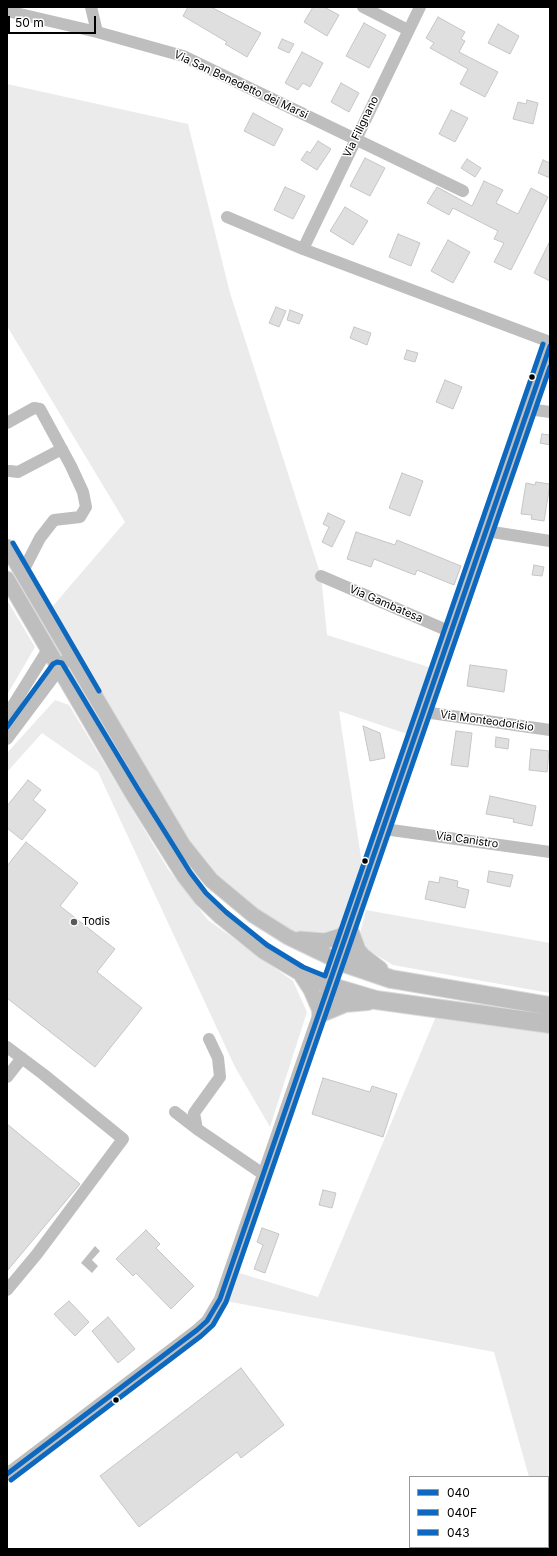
<!DOCTYPE html>
<html>
<head>
<meta charset="utf-8">
<style>
	body { margin:0 }
	#map { position:relative; width:557px; height:1556px; overflow:hidden; background:#fff; font-family:Inter,sans-serif }
	canvas { display:block }
	.frame { position:absolute; inset:0; border:8px solid #000; pointer-events:none }
	.legend { position:absolute; left:409px; top:1476px; width:140px; height:72px; box-sizing:border-box; background:#fff; border:1px solid #999; margin:0; padding:5px 7px; list-style:none; font-size:12px; color:#000 }
	.legend li { display:flex; align-items:center; gap:8px; height:20px }
	.legend b { width:20px; border:1px solid #999 }
	.scale { position:absolute; left:8px; top:16px; width:88px; height:18px; box-sizing:border-box; border:2px solid #000; border-top:0; padding-left:5px; font-size:12px; line-height:14px; white-space:nowrap; color:#000; -webkit-text-stroke:3px #fff; paint-order:stroke }
</style>
</head>
<body>
<div id="map">
<canvas width="557" height="1556"></canvas>
<div class="frame"></div>
<ul class="legend">
<li><b style="height:5px;background:#0c69bf"></b>040</li>
<li><b style="height:5px;background:#0c69bf"></b>040F</li>
<li><b style="height:5px;background:#0c69bf"></b>043</li>
</ul>
<div class="scale">50 m</div>
</div>
<script>
const c = document.querySelector('canvas').getContext('2d');
c.lineJoin = 'round';
function paint(path, color) { c.fillStyle = color; c.fill(path, 'evenodd'); }
const shape = rows => new Path2D(rows.map(r => 'M' + r).join(''));
function trace(path, color, width, dash) { c.strokeStyle = color; c.lineWidth = width; c.lineCap = dash ? 'butt' : 'round'; c.setLineDash(dash || []); c.stroke(path); }
function drawText(font, color, halo, rows, align = 'center') {
  c.font = font + ' Inter,sans-serif'; c.lineWidth = 3; c.setLineDash([]); c.textBaseline = 'middle'; c.strokeStyle = halo; c.fillStyle = color; for (const [text, x, y, turn = 0] of rows) {
    c.save(); c.translate(x, y); c.rotate((+turn || 0) * Math.PI / 180); c.textAlign = isNaN(turn) ? turn : align; if (halo) c.strokeText(text, 0, 0); c.fillText(text, 0, 0); c.restore();
  }
}
paint(shape([
	[7,84,188,124,230,293,321,576,327,635,438,670,416,737,339,711,365,884,338,961,211,880,46,614,125,522,7,326],
	[7,600,35,647,7,695],
	[55,700,69,705,168,869,208,920,293,981,307,1012,270,1127,235,1067,98,772,42,733,7,772,7,753],
	[366,910,550,943,550,993,393,965,368,950,360,933],
	[437,1014,550,1030,550,1549,548,1543,548,1477,529,1477,494,1352,226,1301,236,1272,318,1297]
]), '#ebebeb');
paint(shape([
	[95,1246,100,1251,92,1260,98,1266,92,1273,81,1263]
]), '#bebebe');
const building = shape([
	[188,7,211,7,261,33,247,57,225,44,227,42,183,16,188,7],
	[313,7,324,7,339,15,327,36,304,22,313,7],
	[438,17,465,32,461,39,465,41,459,52,498,72,485,97,460,84,468,69,430,48,434,43,426,38,438,17],
	[364,23,386,35,369,68,346,56,364,23],
	[498,24,519,36,510,54,488,43,498,24],
	[282,39,294,44,289,53,278,48,282,39],
	[302,52,323,63,310,87,303,83,298,90,285,83,302,52],
	[341,83,359,93,349,112,331,102,341,83],
	[527,100,538,103,533,124,513,119,518,102,526,104,527,100],
	[451,110,468,118,455,142,439,134,451,110],
	[253,113,283,129,274,146,244,131,253,113],
	[318,141,331,149,317,170,301,160,307,151,310,153,318,141],
	[365,158,385,168,370,196,350,186,365,158],
	[467,159,481,168,475,177,461,168,467,159],
	[543,160,550,163,550,178,538,173,543,160],
	[484,181,503,190,496,203,518,214,531,188,548,197,511,270,494,262,504,243,494,239,498,231,453,208,449,215,427,203,437,187,472,206,484,181],
	[285,187,305,196,293,219,274,210,285,187],
	[345,207,368,221,353,245,330,231,345,207],
	[398,234,420,243,411,266,389,257,398,234],
	[448,240,470,252,453,283,431,271,448,240],
	[550,241,550,281,534,273,550,241],
	[276,307,286,311,279,327,269,323,276,307],
	[290,310,303,315,299,324,287,320,290,310],
	[354,327,371,333,367,345,350,338,354,327],
	[407,350,418,353,415,362,404,359,407,350],
	[445,380,462,387,453,409,436,402,445,380],
	[542,434,550,435,550,445,540,443,542,434],
	[402,473,423,481,410,516,389,508,402,473],
	[536,482,550,484,544,521,531,519,532,515,521,514,526,483,535,485,536,482],
	[328,513,345,521,332,547,322,542,329,527,323,524,328,513],
	[356,532,395,545,397,540,461,566,454,585,417,570,415,575,374,559,371,567,347,559,356,532],
	[534,565,544,567,542,576,532,575,534,565],
	[470,665,507,670,504,692,467,686,470,665],
	[363,726,380,733,385,758,370,761,363,726],
	[456,731,472,733,468,767,451,765,456,731],
	[496,737,509,739,508,749,495,747,496,737],
	[531,749,549,751,547,772,529,770,531,749],
	[28,780,41,790,33,800,46,810,22,840,7,828,7,806,28,780],
	[490,796,536,806,532,826,513,822,514,819,486,814,490,796],
	[26,842,78,883,60,906,115,949,97,972,142,1008,95,1067,7,998,7,866,26,842],
	[489,871,513,875,510,887,487,882,489,871],
	[440,877,458,881,457,887,469,890,465,908,425,899,429,881,439,883,440,877],
	[323,1078,370,1092,372,1086,397,1094,383,1137,312,1114,323,1078],
	[7,1124,80,1184,7,1271,7,1124],
	[323,1190,336,1193,332,1208,319,1205,323,1190],
	[262,1228,279,1234,265,1273,254,1269,263,1245,257,1242,262,1228],
	[146,1230,160,1244,156,1248,194,1286,171,1309,136,1273,133,1276,116,1259,146,1230],
	[69,1301,89,1322,75,1336,54,1314,69,1301],
	[108,1317,135,1349,118,1363,92,1331,108,1317],
	[241,1368,284,1425,241,1458,237,1452,139,1527,100,1476,241,1368]
]);
paint(building, '#dfdfdf');
trace(building, '#c6c6c6', 1);
const major = shape([
	[7,547,183,845,211,880,253,915,288,937,338,961],
	[7,579,132,793,184,876,201,898,221,917,263,951,300,973,329,986],
	[300,939,325,941,341,936,349,930],
	[300,973,311,990,321,1013]
]);
const highway = shape([
	[349,930,357,951,362,957,379,970],
	[338,961,391,979,550,1006],
	[329,986,376,1000,550,1024],
	[321,1013,345,1003,368,1001]
]);
trace(major, '#dbdbdb', 17);
trace(highway, '#dbdbdb', 20);
trace(shape([
	[91,7,97,32],
	[363,7,408,30],
	[7,11,97,32,183,56,463,191],
	[227,217,303,249,550,342],
	[303,249,420,7],
	[528,409,550,412],
	[7,423,34,408,40,409,71,466,83,492,86,507,80,517,54,520,40,538,22,573],
	[10,471,18,472,62,449],
	[486,531,550,541],
	[321,576,451,632],
	[424,712,550,730],
	[7,715,47,651],
	[7,739,70,655],
	[384,829,550,852],
	[209,1039,218,1058,220,1077,194,1113,197,1129,263,1174],
	[7,1047,43,1074,123,1139,37,1254,7,1290],
	[7,1077,22,1058],
	[175,1112,197,1129],
	[7,1474,197,1330,207,1321,220,1299,550,346]
]), '#bebebe', 12);
trace(major, '#bebebe', 15);
trace(highway, '#bebebe', 18);
trace(shape([
	[7,1474,197,1330,207,1321,220,1299,550,346]
]), '#0c69bf', 5);
trace(shape([
	[11,1480,201,1336,213,1325,226,1302,550,367]
]), '#0c69bf', 5);
trace(shape([
	[13,543,99,691],
	[7,727,53,664,57,662,62,663,138,789,190,872,206,893,226,912,267,945,303,967,325,976,543,344]
]), '#0c69bf', 5);
for (const [x, y, r, color] of [
	[532,377,3.5,"#000"],
	[365,861,3.5,"#000"],
	[74,922,4,"#595959"],
	[116,1400,3.5,"#000"]
]) { const dot = new Path2D(); dot.arc(x, y, r, 0, 2 * Math.PI); c.fillStyle = color; c.fill(dot); trace(dot, '#fff', 1.5); }
drawText('11px', '#000', '#fff', [
	["Via San Benedetto dei Marsi",241,85,25],
	["Via Filignano",361,127,-64],
	["Via Gambatesa",386,604,23],
	["Via Monteodorisio",487,721,8],
	["Via Canistro",467,840,8]
]);
drawText('11px', '#000', '#fff', [
	["Todis",82,922]
], 'left');
</script>
</body>
</html>
